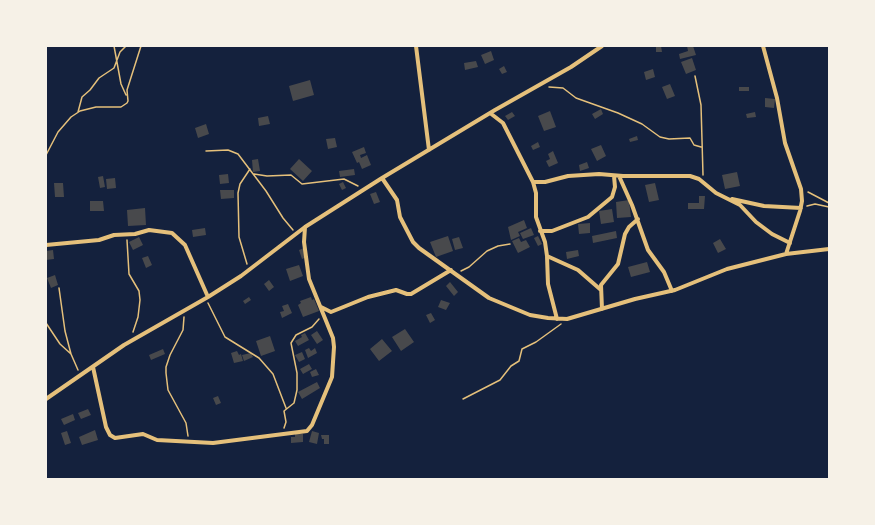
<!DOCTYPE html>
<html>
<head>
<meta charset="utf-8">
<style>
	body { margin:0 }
	#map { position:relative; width:875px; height:525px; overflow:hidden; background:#14213d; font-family:"Alegreya Sans",sans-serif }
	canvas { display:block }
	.frame { position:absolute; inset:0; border:47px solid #f6f1e7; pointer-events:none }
</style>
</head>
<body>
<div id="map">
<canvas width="875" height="525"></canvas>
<div class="frame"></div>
</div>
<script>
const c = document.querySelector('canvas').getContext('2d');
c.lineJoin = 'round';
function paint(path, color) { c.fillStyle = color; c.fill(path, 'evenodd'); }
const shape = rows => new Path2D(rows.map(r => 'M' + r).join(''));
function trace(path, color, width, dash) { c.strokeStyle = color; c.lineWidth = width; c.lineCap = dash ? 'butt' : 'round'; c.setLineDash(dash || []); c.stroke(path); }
paint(shape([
	[656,46,661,46,662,52,656,52],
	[687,46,693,46,696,55,680,59,679,54,688,51],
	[491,51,494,60,485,64,481,55],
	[692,58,696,70,686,74,681,62],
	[476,61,478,67,465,70,464,63],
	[504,66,507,72,502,74,499,69],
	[653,69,655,77,646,80,644,72],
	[310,80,314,95,293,101,289,86],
	[670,84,675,96,667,99,662,87],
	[739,87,749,87,749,91,739,91],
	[765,98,775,99,774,108,765,107],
	[601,109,603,114,595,119,592,114],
	[550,111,556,127,544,131,538,116],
	[512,112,515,116,508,120,505,116],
	[755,112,756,117,747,118,746,114],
	[268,116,270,124,259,126,258,118],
	[206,124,209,134,198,138,195,128],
	[637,136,638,140,630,142,629,139],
	[335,138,337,147,328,149,326,139],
	[538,142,540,147,533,150,531,146],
	[601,145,606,156,597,161,591,149],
	[364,147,366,153,360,155,361,158,367,155,371,165,362,169,359,162,357,163,352,152],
	[553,151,558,163,549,167,546,161,550,159,548,154],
	[258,159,260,171,253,172,252,160],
	[299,159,312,171,303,181,290,169],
	[587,162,589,168,580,171,579,165],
	[354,169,355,175,340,177,339,171],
	[737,172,740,186,725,189,722,175],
	[228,174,229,183,220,184,219,175],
	[103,176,105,187,100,188,98,177],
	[115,178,116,188,107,189,106,179],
	[343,182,346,188,342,190,339,184],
	[54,183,63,183,64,197,55,197],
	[655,183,659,200,649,202,645,185],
	[220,190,234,190,234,198,221,199],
	[376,192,380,202,374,204,370,194],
	[699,196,705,196,704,209,688,209,688,203,699,203],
	[629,200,631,217,617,218,616,202],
	[90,201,103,201,104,211,90,211],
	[145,208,146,225,128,226,127,210],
	[612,209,614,222,601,224,599,211],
	[524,220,527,228,518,232,520,236,511,240,508,227],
	[590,223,590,233,579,234,578,224],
	[205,228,206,235,193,237,192,230],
	[531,228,534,235,523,239,520,233],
	[616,231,617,238,593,243,592,236],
	[448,236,453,251,436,257,430,242],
	[538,236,542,244,538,246,534,238],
	[139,237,143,245,133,250,129,242],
	[459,237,463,248,455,250,452,239],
	[519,238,521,242,526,240,530,247,518,253,512,241],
	[720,239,726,249,718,253,713,243],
	[304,248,307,257,302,259,299,250],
	[53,250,54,259,46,260,46,251],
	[578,250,579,256,567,259,566,252],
	[148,256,152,265,146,268,142,258],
	[647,262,650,272,631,277,628,267],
	[299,265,303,276,290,281,286,269],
	[55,275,58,285,51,288,47,278],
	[269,280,274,287,269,291,264,284],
	[450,282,458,292,454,296,446,286],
	[249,297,251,300,245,304,243,301],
	[311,297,312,300,314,299,319,311,303,317,298,305,301,303,300,301],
	[441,300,450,303,446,310,438,307],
	[288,304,292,313,282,318,280,312,284,311,282,306],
	[431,313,435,320,430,323,426,315],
	[405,329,414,342,401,351,392,337],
	[317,331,323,340,317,344,311,335],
	[305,333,309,340,298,346,295,341,302,337,301,335],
	[270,336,275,351,261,356,256,341],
	[382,339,392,351,379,361,370,349],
	[309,348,311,351,315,348,317,353,308,358,305,350],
	[163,349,165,354,151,360,149,355],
	[237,351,239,355,241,354,243,361,234,363,231,353],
	[302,352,305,359,299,362,295,355],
	[251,353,253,357,244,361,242,355],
	[309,364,312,369,303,374,300,369],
	[316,369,319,375,312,377,310,372],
	[317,382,320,388,302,399,298,392],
	[218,396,221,403,216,405,213,398],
	[88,409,91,415,81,419,78,413],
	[73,414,75,420,64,425,61,419],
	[95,430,98,440,82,445,79,437],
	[67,431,71,443,65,445,61,433],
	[312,431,319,433,317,444,309,442],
	[295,434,303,434,303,442,291,443,291,437,295,437],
	[321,435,329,435,329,444,324,444,324,439,322,439]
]), '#48494c');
trace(shape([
	[114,46,121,84,126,95],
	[695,76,701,105,703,175],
	[549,87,563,88,576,98,618,113,642,124,660,137,669,139,690,138,694,145,701,147],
	[78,112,82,97,90,90,99,78,114,68,120,52,126,46],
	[206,151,228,150,238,154,266,191,283,218,293,230],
	[46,155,58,132,71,117,80,111,96,107,121,107,127,103,128,101,127,90,141,46],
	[254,174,267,176,291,175,302,184,344,179,358,186],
	[808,192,829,203],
	[807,206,815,204,829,207],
	[127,240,129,274,139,291,140,300,138,317,133,332],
	[247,264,239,237,238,193,240,184,250,169],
	[461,271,469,267,487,251,498,246,510,244],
	[59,288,65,331,71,354],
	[208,303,225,337,259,358,273,374,286,408],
	[184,317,183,330,170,355,166,367,166,373,168,390,186,423,188,436],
	[46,323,60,344,71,354,78,370],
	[463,399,500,380,511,366,519,361,522,349,536,342,561,324],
	[284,428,286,422,284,411,294,403,297,390,297,373,291,343,296,335,312,327,319,319]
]), '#e5c07b', 1.5);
trace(shape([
	[416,46,429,150],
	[763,46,777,98,785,143,801,189,802,201,800,211,786,254],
	[490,113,503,123,533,182,536,193,536,217,545,242,547,256,548,284,557,319],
	[619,176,632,205,648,250,664,272,672,291],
	[382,178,397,200,400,217,413,242,419,248,489,298,530,315,548,318,567,319,635,299,675,290,727,269,786,254,829,249],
	[533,182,545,182,568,176,599,174,623,176,690,176,699,179,716,193,740,205,756,222,772,234,790,243],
	[732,199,764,206,801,208],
	[540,231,552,231,588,217,612,197,615,187,614,176],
	[46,245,99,240,114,235,135,234,149,230,172,233,185,245,208,297],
	[547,256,578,270,601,290],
	[321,307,331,312,368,297,396,290,407,294,411,294,451,270],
	[602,309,601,285,618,264,625,234,629,227,638,219],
	[93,367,106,427,110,435,115,438,143,434,157,440,213,443,307,431,312,425,332,377,334,347,333,338,309,279,304,242,305,227],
	[46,399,124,345,208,297,241,276,305,227,382,178,495,110,571,67,602,46]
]), '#e5c07b', 4);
</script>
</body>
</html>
